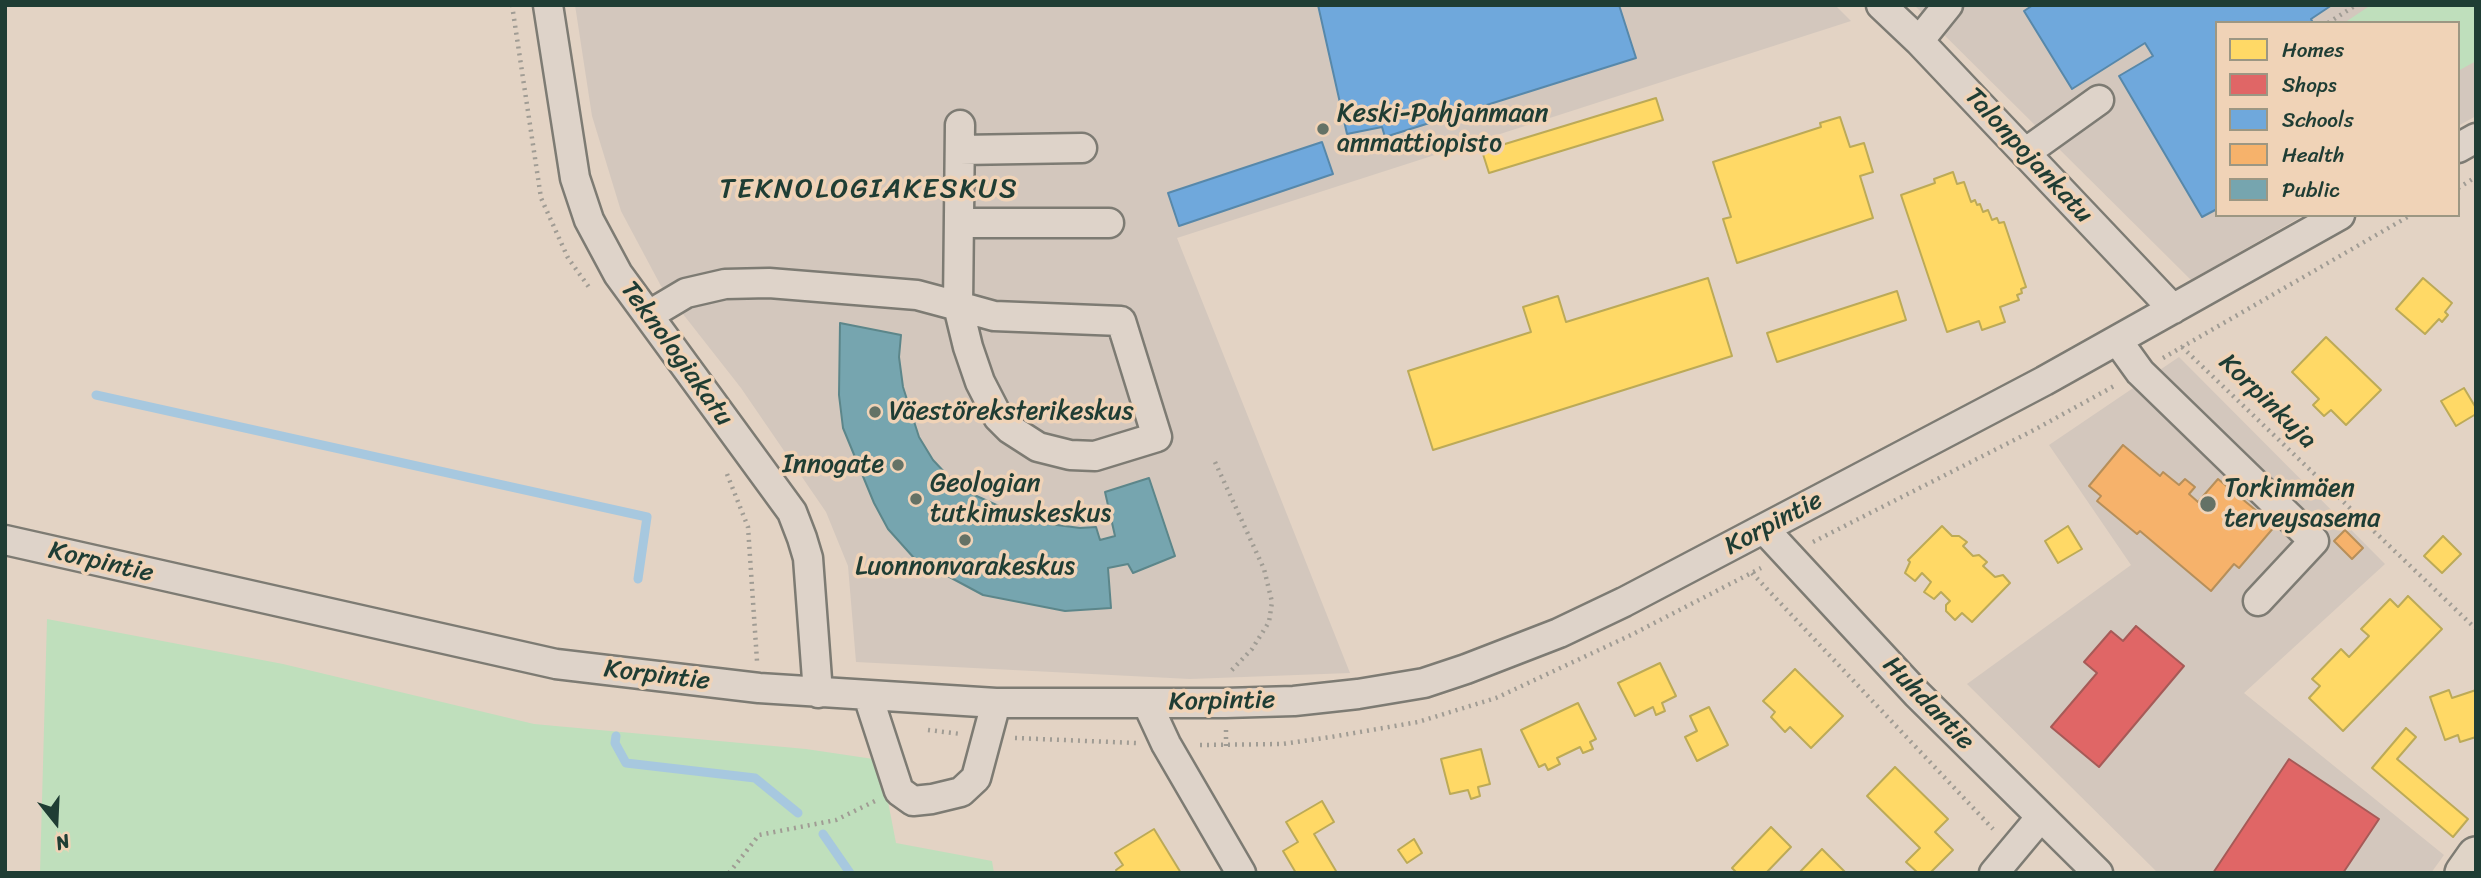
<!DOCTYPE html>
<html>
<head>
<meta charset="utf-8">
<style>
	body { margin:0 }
	#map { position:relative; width:2481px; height:878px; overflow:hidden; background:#e3d3c4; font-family:Sriracha,sans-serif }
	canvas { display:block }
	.frame { position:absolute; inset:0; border:7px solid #1f3d34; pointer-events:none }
	.legend { position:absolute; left:2215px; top:21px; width:245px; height:196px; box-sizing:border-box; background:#f0d3b7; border:2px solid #9c9783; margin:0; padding:9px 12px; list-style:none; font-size:21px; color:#1f3d34 }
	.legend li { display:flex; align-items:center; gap:14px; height:35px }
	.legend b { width:35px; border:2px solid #9c9783 }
	.north { position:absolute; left:21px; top:787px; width:70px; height:70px; -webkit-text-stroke:5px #f0d3b7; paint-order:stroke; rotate:162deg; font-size:19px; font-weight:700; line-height:28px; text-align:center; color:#1f3d34 }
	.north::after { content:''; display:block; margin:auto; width:24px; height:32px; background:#1f3d34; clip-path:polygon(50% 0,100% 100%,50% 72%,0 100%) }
</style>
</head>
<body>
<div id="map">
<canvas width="2481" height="878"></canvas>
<div class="frame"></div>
<ul class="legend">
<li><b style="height:19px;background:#ffd966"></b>Homes</li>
<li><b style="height:19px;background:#e06666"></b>Shops</li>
<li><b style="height:19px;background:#6fa8dc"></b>Schools</li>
<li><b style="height:19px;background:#f6b26b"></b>Health</li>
<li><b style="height:19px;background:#76a5af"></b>Public</li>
</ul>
<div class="north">N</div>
</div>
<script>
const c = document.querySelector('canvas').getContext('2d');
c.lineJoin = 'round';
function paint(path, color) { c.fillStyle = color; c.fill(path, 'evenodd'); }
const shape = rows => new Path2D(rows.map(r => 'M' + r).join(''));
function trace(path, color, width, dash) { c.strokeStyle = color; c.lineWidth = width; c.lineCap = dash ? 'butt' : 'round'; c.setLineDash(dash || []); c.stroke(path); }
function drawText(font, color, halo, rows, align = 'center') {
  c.font = font + ' Sriracha,sans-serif'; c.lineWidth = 7; c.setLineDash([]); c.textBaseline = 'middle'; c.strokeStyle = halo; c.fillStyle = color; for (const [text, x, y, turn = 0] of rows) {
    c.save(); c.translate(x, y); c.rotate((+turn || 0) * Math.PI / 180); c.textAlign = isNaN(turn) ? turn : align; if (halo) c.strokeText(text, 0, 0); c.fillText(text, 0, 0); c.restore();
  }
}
paint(shape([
	[575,5,1835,5,1851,21,1177,238,1350,673,1190,679,856,662,848,566,826,512,741,388,661,286,621,211,592,116],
	[1914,5,2476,5,2476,116,2458,126,2458,23,2217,23,2217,215,2304,215,2191,280],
	[2179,357,2385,564,2244,693,2444,855,2431,873,2158,873,1967,684,2131,565,2049,445]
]), '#d3c7bd');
paint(shape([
	[2371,5,2476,5,2476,61,2458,71,2458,23,2344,23],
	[47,619,283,664,534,724,806,749,880,760,896,843,992,861,994,873,40,873]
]), '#bfdfbc');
const homes = shape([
	[1656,98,1663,120,1489,173,1482,151,1656,98],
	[1840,117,1850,147,1864,143,1873,172,1860,176,1873,218,1737,263,1723,219,1731,217,1713,162,1821,127,1820,123,1840,117],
	[1953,172,1957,184,1964,182,1971,202,1975,200,1977,205,1980,204,1983,212,1988,210,1992,220,1997,218,1999,223,2004,222,2026,287,2021,289,2022,293,2017,295,2019,300,2000,307,2005,322,1982,330,1979,321,1947,332,1901,195,1935,183,1934,179,1953,172],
	[1708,278,1732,356,1433,450,1408,371,1531,332,1523,307,1558,296,1566,322,1708,278],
	[2423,278,2452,303,2445,312,2448,315,2442,322,2439,319,2425,334,2396,309,2423,278],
	[1897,291,1906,320,1777,362,1767,333,1897,291],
	[2326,337,2381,390,2346,425,2331,410,2324,416,2313,405,2319,399,2292,372,2326,337],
	[2464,388,2476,408,2476,414,2456,426,2441,401,2464,388],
	[1942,526,1952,536,1959,536,1967,542,1963,546,1973,556,1979,555,1987,562,1983,566,1995,577,2003,575,2010,583,1972,622,1962,613,1955,620,1946,611,1946,605,1950,601,1941,592,1934,599,1924,592,1931,582,1922,573,1915,581,1905,573,1910,562,1908,560,1942,526],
	[2068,526,2082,549,2058,563,2045,541,2068,526],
	[2443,536,2461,554,2442,573,2424,556,2443,536],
	[2408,596,2442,629,2343,731,2309,698,2320,686,2312,679,2341,649,2349,657,2369,636,2361,629,2390,599,2398,607,2408,596],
	[1660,663,1676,696,1662,703,1665,711,1656,715,1653,707,1635,716,1618,683,1660,663],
	[1795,669,1843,716,1811,748,1790,727,1785,732,1771,717,1775,712,1763,701,1795,669],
	[2449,690,2452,698,2476,690,2476,737,2460,742,2458,735,2445,740,2430,697,2449,690],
	[1578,703,1596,739,1590,742,1593,749,1583,753,1580,747,1557,758,1560,764,1548,770,1545,764,1539,767,1521,730,1578,703],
	[1709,707,1728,745,1697,761,1685,737,1697,731,1690,716,1709,707],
	[2406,728,2416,737,2397,759,2468,819,2453,837,2372,768,2406,728],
	[1481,749,1490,784,1478,787,1480,796,1471,799,1468,790,1450,794,1441,759,1481,749],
	[1895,767,1948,819,1935,832,1953,850,1930,873,1918,873,1906,862,1920,848,1867,796,1895,767],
	[1322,801,1334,822,1314,834,1336,871,1333,873,1296,873,1283,851,1298,842,1286,822,1322,801],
	[1771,827,1791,847,1766,873,1737,873,1732,868,1771,827],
	[1154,829,1181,873,1117,873,1116,870,1123,865,1115,853,1154,829],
	[1414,839,1422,853,1407,863,1398,850,1414,839],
	[1822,849,1845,872,1799,873,1822,849]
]);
paint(homes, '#ffd966');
trace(homes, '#bcaa57', 2);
const shops = shape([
	[2136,626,2184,666,2099,767,2051,727,2097,673,2084,662,2111,631,2123,641,2136,626],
	[2289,759,2379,819,2343,873,2213,873,2289,759]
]);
paint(shops, '#e06666');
trace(shops, '#a65a57', 2);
const schools = shape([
	[1318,5,1619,5,1636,58,1385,137,1382,127,1347,134,1318,5],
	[2033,5,2332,5,2311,19,2313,23,2217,23,2217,209,2202,217,2119,76,2153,56,2145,43,2072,89,2024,11,2033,5],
	[1322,142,1333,174,1179,226,1168,193,1322,142]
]);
paint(schools, '#6fa8dc');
trace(schools, '#5788aa', 2);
const health = shape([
	[2123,445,2160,476,2163,472,2179,485,2185,479,2195,487,2189,494,2198,502,2218,479,2275,526,2239,568,2234,564,2211,591,2140,531,2137,534,2097,501,2101,496,2089,486,2123,445],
	[2345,530,2363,548,2352,559,2334,541,2345,530]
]);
paint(health, '#f6b26b');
trace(health, '#b68f5a', 2);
const public = shape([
	[840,323,901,335,899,357,903,387,919,437,933,460,949,477,970,493,1034,522,1080,528,1096,527,1100,540,1115,536,1105,492,1149,478,1175,556,1133,573,1128,564,1108,568,1111,608,1065,611,983,595,914,558,888,529,874,503,843,428,839,395,840,323]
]);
paint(public, '#76a5af');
trace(public, '#5c868a', 2);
trace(shape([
	[96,395,647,517,638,579],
	[616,736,615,743,626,763,755,778,798,813],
	[823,834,850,873]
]), '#a7c8df', 9);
const minor = shape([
	[548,5,575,178,589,220,618,274,792,512,802,538,808,558,818,693],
	[1881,5,1919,41,2173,309],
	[1919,41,1948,5],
	[2458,148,2476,138],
	[960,150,1082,148],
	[2025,153,2099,100],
	[959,223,1109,223],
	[649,315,686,293,725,284,769,283,917,295,958,306,994,316,1121,321,1157,437,1095,456,1070,455,1038,447,1010,429,998,417,980,382,968,347,958,306,960,125],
	[2117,340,2140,372,2314,541,2258,601],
	[1764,529,1917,694,2098,873],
	[5,540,556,664,759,688,996,703,1225,703,1294,701,1358,694,1424,683,1466,669,1559,633,1624,602,2044,381,2340,215],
	[868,696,899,791,913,801,932,799,961,792,976,778,996,703],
	[1147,703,1166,744,1241,873],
	[1994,873,2040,818]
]);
const major = shape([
	[2464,873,2476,856]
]);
trace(minor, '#7d7b73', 33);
trace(major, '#7d7b73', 42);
trace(shape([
	[512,5,541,198,568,258,591,290],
	[2328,23,2356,5],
	[2458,188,2476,177],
	[2182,347,2476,629],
	[2163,358,2411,215],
	[1215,462,1264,569,1272,602,1269,622,1252,649,1229,673],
	[727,474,748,527,757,661],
	[1813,542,2034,430,2116,385],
	[1752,573,1993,829],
	[928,730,961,734],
	[1226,730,1226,746],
	[1015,738,1136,743],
	[1200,745,1282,744,1331,737,1418,722,1496,698,1631,635,1761,568],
	[729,873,759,835,836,820,875,801]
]), '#a09c94', 4.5, [2, 5]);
trace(minor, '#ded3c9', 28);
trace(major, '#e0d4c7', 37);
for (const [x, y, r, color] of [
	[1323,129,7,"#647266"],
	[875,412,7,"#647266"],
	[898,465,7,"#647266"],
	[916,499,7,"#647266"],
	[2208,504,9,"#647266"],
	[965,540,7,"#647266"]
]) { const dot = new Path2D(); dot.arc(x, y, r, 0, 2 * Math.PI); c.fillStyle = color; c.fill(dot); trace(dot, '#f0d3b7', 2.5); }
drawText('26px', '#1f3d34', '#f0d3b7', [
	["Keski-Pohjanmaan",1337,114],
	["ammattiopisto",1337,144],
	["Väestöreksterikeskus",889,412],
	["Innogate",884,465,"right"],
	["Geologian",930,484],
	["tutkimuskeskus",930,514],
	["Torkinmäen",2224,489],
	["terveysasema",2224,519],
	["Luonnonvarakeskus",965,567,"center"]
], 'left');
drawText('26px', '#1f3d34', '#f0d3b7', [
	["Talonpojankatu",2028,156,47],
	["Teknologiakatu",676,354,54],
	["Korpinkuja",2267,402,44],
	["Korpintie",1774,524,-28],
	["Korpintie",101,563,13],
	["Korpintie",657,676,7],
	["Korpintie",1222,702,-1],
	["Huhdantie",1928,704,46]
]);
c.letterSpacing = '2px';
drawText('28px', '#1f3d34', '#f0d3b7', [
	["TEKNOLOGIAKESKUS",869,190]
]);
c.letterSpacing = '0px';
</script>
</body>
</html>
